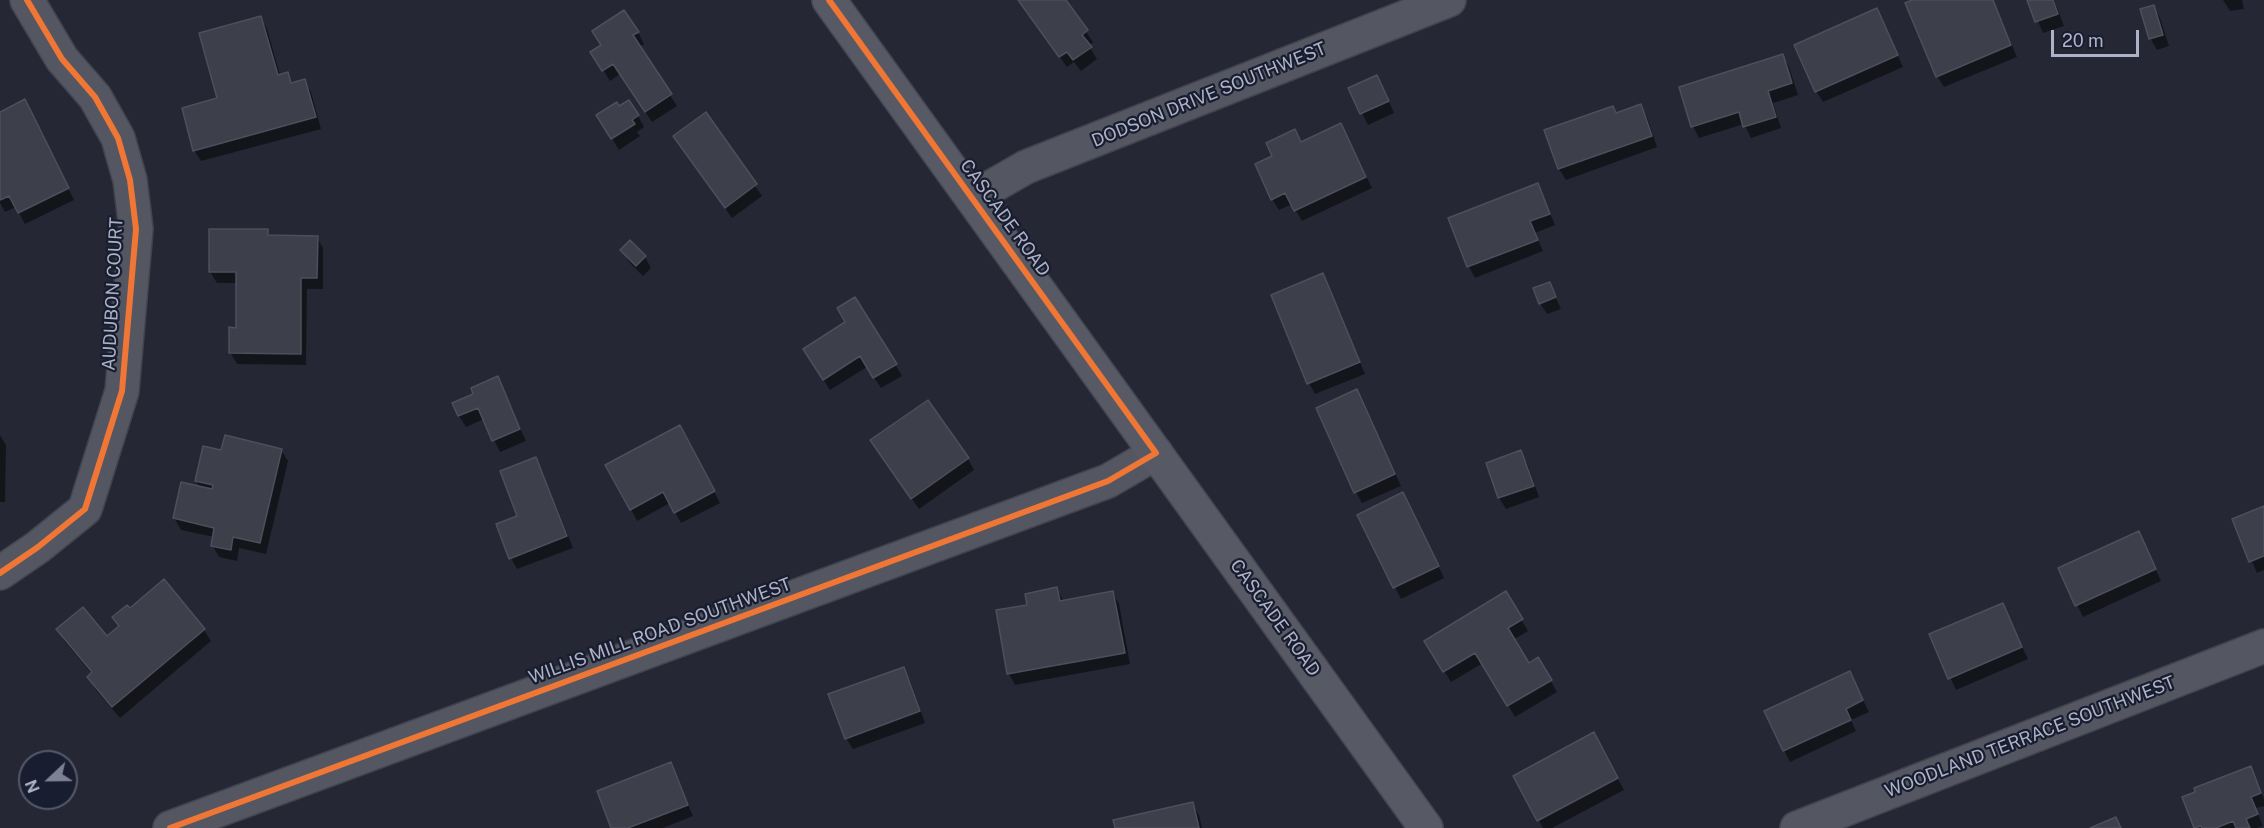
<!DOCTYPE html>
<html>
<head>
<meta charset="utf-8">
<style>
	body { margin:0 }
	#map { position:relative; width:2264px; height:828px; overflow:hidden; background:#252834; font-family:"Public Sans",sans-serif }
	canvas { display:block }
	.north { position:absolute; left:18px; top:750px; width:60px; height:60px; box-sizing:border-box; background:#181d2f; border:2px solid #54596c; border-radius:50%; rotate:248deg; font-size:16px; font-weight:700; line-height:24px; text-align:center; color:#adb2c7 }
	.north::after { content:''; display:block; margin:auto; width:21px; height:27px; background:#7d8294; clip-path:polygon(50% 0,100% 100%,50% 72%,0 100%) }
	.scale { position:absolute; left:2051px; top:30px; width:88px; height:27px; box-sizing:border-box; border:3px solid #adb2c7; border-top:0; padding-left:8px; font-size:18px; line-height:21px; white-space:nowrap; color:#adb2c7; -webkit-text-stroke:4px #181d2f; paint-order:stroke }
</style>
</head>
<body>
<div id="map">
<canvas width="2264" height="828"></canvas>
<div class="north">N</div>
<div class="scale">20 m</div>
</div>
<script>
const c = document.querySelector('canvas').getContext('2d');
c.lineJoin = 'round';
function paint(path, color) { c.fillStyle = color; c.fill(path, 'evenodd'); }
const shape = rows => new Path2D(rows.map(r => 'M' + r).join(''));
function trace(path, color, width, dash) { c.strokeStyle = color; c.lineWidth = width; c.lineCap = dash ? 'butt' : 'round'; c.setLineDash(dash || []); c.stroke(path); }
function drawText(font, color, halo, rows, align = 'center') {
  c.font = font + ' "Public Sans",sans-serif'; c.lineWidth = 4.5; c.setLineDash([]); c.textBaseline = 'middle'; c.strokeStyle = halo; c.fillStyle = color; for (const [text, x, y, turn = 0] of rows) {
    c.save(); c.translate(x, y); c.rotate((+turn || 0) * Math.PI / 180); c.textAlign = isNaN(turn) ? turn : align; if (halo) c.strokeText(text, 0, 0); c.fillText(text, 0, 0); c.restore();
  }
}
paint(shape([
	[1021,0,1064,0,1093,42,1089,46,1097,59,1081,71,1074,62,1067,67,1027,12],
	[1916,0,1993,0,2017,57,1944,87,1937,76],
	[2029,0,2054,0,2064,26,2043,33],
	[2223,0,2242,0,2244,9,2230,11],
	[2154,6,2160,18,2169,46,2157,50,2150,38],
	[1877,10,1903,67,1823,102,1816,91],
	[261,18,267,29,280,75,287,73,293,84,304,81,311,92,321,129,201,161,194,150],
	[638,32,644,44,639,47,677,106,652,122,620,74,610,81,592,52],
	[1783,56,1789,67,1798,95,1773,103,1781,128,1751,138,1744,124,1699,138,1693,126],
	[1350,88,1383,88,1394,113,1368,125],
	[1640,106,1647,117,1657,147,1566,180,1559,169,1546,131,1616,114],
	[619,108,638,116,644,127,637,132,640,136,619,150,605,127],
	[0,113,31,113,74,200,25,224,16,207,5,212,0,203],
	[705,114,762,196,732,218,681,147],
	[1347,136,1372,188,1302,221,1292,204,1279,210,1272,199,1301,144],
	[1538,185,1555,225,1535,233,1543,251,1475,278,1469,267,1450,218],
	[267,231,270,237,317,237,323,248,323,289,307,289,306,365,237,364,230,352,238,329,238,283,217,283,210,272],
	[622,250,645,257,651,268,643,276,629,262],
	[1323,275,1365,374,1315,394,1309,383],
	[1549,284,1561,309,1547,314,1540,303],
	[847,323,895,364,902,376,881,388,867,367,830,390,811,360],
	[497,378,526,441,500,452,484,419,466,427,459,416,475,394],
	[1357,391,1401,486,1362,503,1356,492],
	[0,435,6,445,5,502,0,502],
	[686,438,720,503,681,523,670,503,637,521,631,509],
	[281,450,288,461,266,554,239,548,237,561,219,557,212,545,214,537,181,530,174,518,200,488,196,481,222,452],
	[879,452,968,459,974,470,919,509],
	[1520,452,1527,463,1539,497,1506,509,1499,498,1488,464],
	[536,459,542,470,573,548,517,569,511,558,519,517],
	[1409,506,1444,578,1401,599,1359,515],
	[2264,508,2264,570,2257,573,2234,520],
	[2144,544,2161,581,2083,617,2060,569],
	[1057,589,1064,602,1113,593,1119,604,1130,664,1015,685,1009,674,998,612,1029,606],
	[1505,593,1528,631,1513,640,1528,665,1538,659,1557,692,1515,717,1483,663,1451,682,1426,642],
	[2002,604,2028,659,1956,690,1931,635],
	[130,610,204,630,211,641,120,718,95,689,89,677,92,674,64,641,58,630,107,638,119,628,114,618],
	[903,669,910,680,925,723,853,749,846,738],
	[1849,673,1869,712,1851,720,1856,731,1790,762,1784,750],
	[1600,746,1624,790,1552,828,1543,828,1515,777],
	[670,764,693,816,663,828,613,828],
	[2250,768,2264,799,2264,806,2256,808,2263,826,2257,828,2196,828,2184,798],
	[1192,804,1199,815,1202,828,1116,828]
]), '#0007');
const building = shape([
	[1018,0,1066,0,1088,30,1082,35,1092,47,1073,60,1067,52,1059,57,1018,0],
	[1912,0,1993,0,2011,45,1936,77,1905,3,1912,0],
	[2027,0,2053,0,2058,14,2035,22,2027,0],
	[2154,5,2163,35,2149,39,2140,9,2154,5],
	[1877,8,1898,55,1815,92,1794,45,1877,8],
	[624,10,639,32,633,35,672,94,645,112,613,64,602,71,590,52,601,45,592,31,624,10],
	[261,16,278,75,288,72,291,83,305,79,316,117,193,151,182,108,217,98,199,33,261,16],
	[1783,54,1792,83,1768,91,1776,117,1743,127,1739,112,1691,127,1679,87,1783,54],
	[1377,75,1389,101,1360,114,1348,88,1377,75],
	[25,99,69,188,18,213,9,196,0,200,0,112,25,99],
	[629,100,639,115,632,120,635,124,611,139,596,115,617,102,619,106,629,100],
	[1641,104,1652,136,1558,169,1544,130,1613,106,1616,113,1641,104],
	[706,112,757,184,725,208,673,136,706,112],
	[1341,123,1366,177,1294,211,1285,193,1271,200,1255,164,1272,156,1266,143,1295,129,1301,142,1341,123],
	[1538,183,1550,214,1530,221,1538,240,1467,267,1448,218,1538,183],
	[209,229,268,229,268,235,318,236,317,278,301,278,301,354,229,353,229,327,236,328,236,272,209,272,209,229],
	[630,240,646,256,636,266,620,250,630,240],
	[1323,273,1360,362,1307,384,1271,295,1323,273],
	[1550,282,1556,297,1539,304,1533,288,1550,282],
	[855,297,897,364,873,378,860,356,823,380,803,349,845,322,837,308,855,297],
	[498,376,520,429,492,441,478,408,458,416,452,403,473,394,471,388,498,376],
	[1357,389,1395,474,1354,493,1316,408,1357,389],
	[928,400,969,458,911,499,870,440,928,400],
	[680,425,715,491,674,513,663,492,630,510,605,465,680,425],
	[225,435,282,449,260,543,233,537,231,550,211,546,214,528,173,518,181,482,212,489,213,485,195,481,203,446,221,450,225,435],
	[1521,450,1534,486,1498,498,1486,463,1521,450],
	[536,457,567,536,509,559,496,524,517,516,500,471,536,457],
	[1403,492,1439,566,1393,588,1357,515,1403,492],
	[2264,506,2264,556,2249,562,2232,519,2264,506],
	[2139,531,2156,569,2075,606,2058,568,2139,531],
	[164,579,205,629,112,707,87,677,92,672,56,629,83,607,107,636,119,626,112,617,127,605,130,608,164,579],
	[1057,587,1060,601,1113,591,1125,653,1007,674,996,610,1027,605,1025,594,1057,587],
	[1506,591,1523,619,1508,628,1529,663,1538,657,1552,680,1507,706,1475,653,1443,672,1424,641,1506,591],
	[2003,603,2022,647,1948,679,1929,634,2003,603],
	[904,667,920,711,845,739,828,694,904,667],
	[1850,671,1863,700,1846,709,1851,720,1783,751,1764,711,1850,671],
	[1594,732,1618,778,1537,821,1513,776,1594,732],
	[671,762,688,805,628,828,611,828,597,791,671,762],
	[2251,766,2261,793,2251,797,2258,814,2246,819,2250,828,2236,828,2233,821,2216,828,2202,828,2201,826,2194,828,2182,797,2195,792,2194,788,2251,766],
	[1193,802,1199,828,1115,828,1113,820,1193,802],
	[2116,817,2121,828,2090,828,2116,817]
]);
paint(building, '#3d404a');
trace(building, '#4c4f5c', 1.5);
const minor = shape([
	[972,198,1026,167,1449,0],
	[0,573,38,547,85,509,122,391,136,229,130,180,118,138,95,97,62,59,27,0],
	[170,828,1108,481,1156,453],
	[1797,828,2264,646]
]);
const major = shape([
	[829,0,1426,828]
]);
trace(minor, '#41444d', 36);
trace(major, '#424551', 36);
trace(minor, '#545762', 33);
trace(major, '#575a64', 33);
trace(shape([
	[0,573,38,547,85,509,122,391,136,229,130,180,118,138,95,97,62,59,27,0],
	[170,828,1108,481,1156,453,829,0]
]), '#f07635', 6);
drawText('18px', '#adb2c7', '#181d2f', [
	["DODSON DRIVE SOUTHWEST",1209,95,-22],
	["CASCADE ROAD",1005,218,54],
	["AUDUBON COURT",113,294,-87],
	["CASCADE ROAD",1275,618,54],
	["WILLIS MILL ROAD SOUTHWEST",660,631,-20],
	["WOODLAND TERRACE SOUTHWEST",2030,737,-21]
]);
</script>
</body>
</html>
